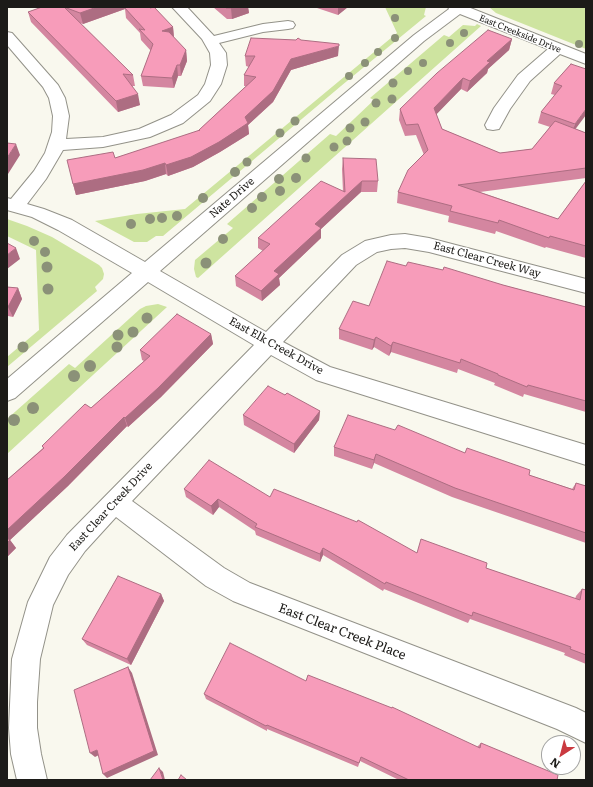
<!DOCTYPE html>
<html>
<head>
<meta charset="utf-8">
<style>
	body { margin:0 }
	#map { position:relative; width:593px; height:787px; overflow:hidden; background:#f9f8ee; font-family:Literata,serif }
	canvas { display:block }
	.frame { position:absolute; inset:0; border:8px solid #1c1b18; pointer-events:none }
	.north { position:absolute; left:541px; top:735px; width:40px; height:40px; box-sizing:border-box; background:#fff; border:1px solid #a4a4a3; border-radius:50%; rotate:216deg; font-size:11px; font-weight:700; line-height:16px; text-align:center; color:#1c1b18 }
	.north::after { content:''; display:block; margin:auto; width:14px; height:18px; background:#ca3a40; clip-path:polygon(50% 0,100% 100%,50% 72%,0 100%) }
</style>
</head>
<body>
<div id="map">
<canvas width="593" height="787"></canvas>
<div class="frame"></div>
<div class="north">N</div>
</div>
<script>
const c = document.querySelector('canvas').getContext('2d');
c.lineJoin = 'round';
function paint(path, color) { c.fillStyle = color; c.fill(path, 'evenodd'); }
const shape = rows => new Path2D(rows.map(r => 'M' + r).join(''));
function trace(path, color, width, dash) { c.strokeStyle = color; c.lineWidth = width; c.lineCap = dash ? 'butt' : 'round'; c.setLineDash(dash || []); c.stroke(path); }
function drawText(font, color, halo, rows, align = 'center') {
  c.font = font + ' Literata,serif'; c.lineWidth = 3; c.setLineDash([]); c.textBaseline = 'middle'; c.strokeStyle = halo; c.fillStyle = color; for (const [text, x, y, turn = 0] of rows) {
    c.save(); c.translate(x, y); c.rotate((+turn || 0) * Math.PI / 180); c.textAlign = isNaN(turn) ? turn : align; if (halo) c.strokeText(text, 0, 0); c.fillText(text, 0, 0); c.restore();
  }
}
paint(shape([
	[385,7,426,7,424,15,426,16,341,86,163,236,156,236,147,242,134,242,95,221,137,214,185,209,397,33],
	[489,7,586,7,586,49,496,13],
	[477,24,481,26,198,278,196,277,194,269,195,260,233,228,227,224,330,134,336,136,374,100,370,98,444,35,449,37,463,25,475,26],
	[7,219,27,226,52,237,99,265,102,268,104,274,103,279,95,287,97,291,7,367,7,357,39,330,36,250,7,236],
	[158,304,167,307,7,454,7,419,69,364,75,368,140,309,146,306]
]), '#cee4a0');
const minor = shape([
	[172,7,187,7,214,36,263,24,288,21,293,22,295,25,293,28,288,29,263,32,219,43,226,53,227,65,221,84,210,101,183,123,150,137,103,147,63,150,46,179,27,204,44,209,72,220,145,262,414,35,449,9,448,7,468,7,586,54,586,64,560,54,530,81,510,109,499,129,493,130,487,129,485,125,494,108,518,75,548,49,460,14,424,41,160,271,266,332,342,255,365,241,391,235,405,234,429,238,586,279,586,293,429,252,405,248,391,249,377,252,356,265,283,342,330,367,586,445,586,465,316,380,271,355,132,501,224,568,250,583,576,708,586,713,586,743,557,729,233,601,206,586,116,517,85,551,68,575,53,605,40,659,37,702,37,728,41,754,47,780,17,780,11,754,9,728,12,659,28,602,50,557,67,535,254,345,148,282,15,398,7,401,7,379,132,273,58,230,32,217,7,210,7,198,11,199,34,171,45,153,52,132,53,116,49,98,43,87,7,45,7,32,12,33,58,85,65,98,69,116,66,139,103,137,139,129,171,115,198,95,205,84,211,65,210,53,202,39,172,7]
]);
trace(minor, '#939289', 2);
paint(minor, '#fff');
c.fillStyle = '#8b9178';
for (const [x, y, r] of [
	[395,18,4],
	[464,33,4],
	[395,38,4],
	[450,43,4],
	[579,44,4],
	[378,52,4],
	[365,63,4],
	[423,63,4],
	[408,71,4],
	[349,76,4],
	[393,83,4.5],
	[392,99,4.5],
	[376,103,4.5],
	[295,121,4.5],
	[365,122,4.5],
	[350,128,4.5],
	[280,133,4.5],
	[347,141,4.5],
	[334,147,4.5],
	[306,158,4.5],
	[247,162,4.5],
	[235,172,5],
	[296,178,5],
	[279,179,5],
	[280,191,5],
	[262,197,5],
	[203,198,5],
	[252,208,5],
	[177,216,5],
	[162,218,5],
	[150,219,5],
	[131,224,5],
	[223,239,5],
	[34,241,5],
	[45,252,5],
	[206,263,5.5],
	[47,267,5.5],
	[48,289,5.5],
	[147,318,5.5],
	[133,332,5.5],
	[118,335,5.5],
	[23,347,5.5],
	[117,347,5.5],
	[90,366,6],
	[74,376,6],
	[33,408,6],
	[14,420,6]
]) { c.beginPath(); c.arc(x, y, r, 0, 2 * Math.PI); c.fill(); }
paint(shape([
	[38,7,149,7,173,27,174,38,186,50,187,61,181,76,178,76,174,88,143,86,141,76,151,51,141,40,140,33,126,18,125,9,83,24,80,23,133,75,135,86,132,86,140,105,118,112,31,22,28,12,40,8],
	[213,7,248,7,249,13,232,19,227,19],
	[314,7,348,7,338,15],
	[512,39,509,50,488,69,487,73,467,92,461,89,436,114,442,129,500,153,532,149,550,127,538,123,541,112,555,95,551,94,554,83,571,64,575,129,586,133,586,178,480,192,558,219,586,181,586,258,546,247,545,248,496,231,495,234,448,222,449,216,397,203,398,192,424,155,416,135,405,136,399,120,400,109],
	[301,40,338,56,291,70,273,102,248,125,249,134,220,152,193,167,168,176,166,174,145,181,76,195,73,184,115,158,199,131,199,130,246,86,244,86,244,75,249,67,246,66,245,56],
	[343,158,378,181,377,192,361,192,321,229,321,238,279,278,280,285,262,301,236,286,235,276,263,251,258,248,258,238,343,192,342,169],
	[406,266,503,285,586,307,586,412,524,394,523,397,494,385,495,383,458,369,457,373,391,352,389,356,374,347,372,350,339,339,339,329,369,306],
	[7,287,18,288,22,299,13,317,8,316,7,318],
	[211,334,213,344,161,397,128,427,127,426,68,486,10,540,16,548,7,557,7,480,43,448,42,446,91,408,144,361,142,360,140,350],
	[285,395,320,411,319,420,294,453,244,425,243,415],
	[334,447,465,453,529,475,572,489,576,483,586,486,586,543,452,497,374,463,372,469,334,456],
	[184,489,270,497,417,553,486,568,575,599,576,596,582,589,586,590,586,664,564,655,565,653,470,619,468,623,384,589,383,591,323,555,320,562,256,535,255,531,219,507,213,515,186,497],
	[161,594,164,601,131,665,87,645,82,639],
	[306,681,477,747,481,743,557,780,399,780,360,761,358,767,267,729,267,731,206,699,204,694]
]), '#d486a0');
paint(shape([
	[97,7,126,7,124,7,125,9,83,24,80,13],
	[234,7,248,7,249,13,232,19,231,8],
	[338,7,348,7,338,15],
	[173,27,174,38,162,31],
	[512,39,509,50,488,69,487,73,467,92,470,81,487,61],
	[339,46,338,56,291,70,273,102,248,125,249,134,220,152,193,167,168,176,166,165,245,117,291,59],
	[186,50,187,61,181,76,180,65],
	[177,65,178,76,174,88,172,78],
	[463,78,461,89,432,119,434,108],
	[138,94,140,105,118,112,116,101],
	[586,109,586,115,571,135,575,124],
	[16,144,20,155,8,174,7,171,7,158],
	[165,163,166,174,145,181,76,195,73,184],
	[362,181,361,192,321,229,321,238,279,278,280,285,262,301,261,291,274,271,315,224],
	[16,248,20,259,7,269,7,255],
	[18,288,22,299,13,317,8,307],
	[211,334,213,344,161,397,128,427,125,418],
	[376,337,374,347,372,350,374,340],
	[393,342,391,352,389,356,391,346],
	[320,411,319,420,294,453,294,444],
	[124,417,127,426,68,486,10,540,16,548,7,557,7,530],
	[376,454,374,463,372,469,374,460],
	[218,499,219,507,213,515,211,506],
	[323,548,323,555,320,562,320,554],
	[161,594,164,601,131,665,127,659],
	[128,667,132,673,158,755,107,778,103,774],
	[97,750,101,754,95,757,90,753],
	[159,768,163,772,165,780,163,780]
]), '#ad6d82');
const building = shape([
	[42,7,97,7,80,13,64,7,133,75,123,74,138,94,116,101,28,12,42,7],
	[124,7,149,7,150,8,154,7,173,27,162,31,169,32,186,50,180,65,177,65,172,78,141,76,153,44,139,29,145,30,124,7],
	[225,7,234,7,231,8,226,8,225,7],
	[488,30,512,39,487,61,490,62,470,81,463,78,434,108,442,129,500,153,532,149,555,121,586,133,586,168,458,185,558,219,586,181,586,246,550,236,549,238,499,220,498,223,450,211,452,206,398,192,408,170,428,150,418,124,406,125,400,109,437,73,488,30],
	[251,38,296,40,298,38,301,40,339,44,339,46,291,59,273,91,245,117,248,123,219,142,191,157,166,165,165,163,143,170,73,184,67,160,113,152,115,158,200,130,199,130,256,77,244,75,255,56,245,56,251,38],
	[571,64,586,69,586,109,575,124,541,112,562,86,554,83,571,64],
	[7,143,16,144,7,158,7,143],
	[343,158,376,159,378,181,362,181,315,224,321,228,274,271,279,274,261,291,235,276,270,244,258,238,321,181,345,192,343,158],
	[7,243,16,248,7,255,7,243],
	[387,261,406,266,408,262,443,270,444,267,503,285,586,307,586,401,528,385,527,387,498,375,498,374,461,359,460,363,393,342,391,346,376,337,374,340,339,329,353,301,369,306,387,261],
	[7,287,18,288,8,307,7,307,7,287],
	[177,314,211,334,158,388,125,418,124,417,64,477,7,530,7,480,44,448,42,446,85,404,91,408,150,356,140,350,177,314],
	[268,386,285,395,287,393,320,411,294,444,243,415,268,386],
	[348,415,395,430,398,425,465,453,467,448,530,470,529,475,574,490,576,483,586,486,586,533,455,488,376,454,374,460,334,447,348,415],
	[209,460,270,497,274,489,357,522,358,520,417,553,421,539,487,563,486,568,580,600,582,589,586,590,586,655,570,649,571,647,473,612,472,616,386,582,385,584,323,548,320,554,255,527,257,524,218,499,211,506,184,489,209,460],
	[7,538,10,540,7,543,7,538],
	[118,576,161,594,127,659,82,639,118,576],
	[230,643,306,681,308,675,392,708,392,707,480,748,481,743,558,775,557,780,409,780,361,757,359,763,267,725,266,726,204,694,230,643],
	[128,667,154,751,103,774,97,750,90,753,74,690,128,667],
	[159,768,163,780,150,780,159,768],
	[181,775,187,780,178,780,181,775]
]);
paint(building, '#f79cba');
trace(building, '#ad6d82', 1);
drawText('9px', '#1c1b18', '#fff', [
	["East Creekside Drive",520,34,22]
]);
drawText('11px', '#1c1b18', '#fff', [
	["Nate Drive",232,198,-41],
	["East Clear Creek Way",487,260,15],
	["East Elk Creek Drive",276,346,29],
	["East Clear Creek Drive",111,507,-47]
]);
drawText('13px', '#1c1b18', '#fff', [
	["East Clear Creek Place",342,632,21]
]);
</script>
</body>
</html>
